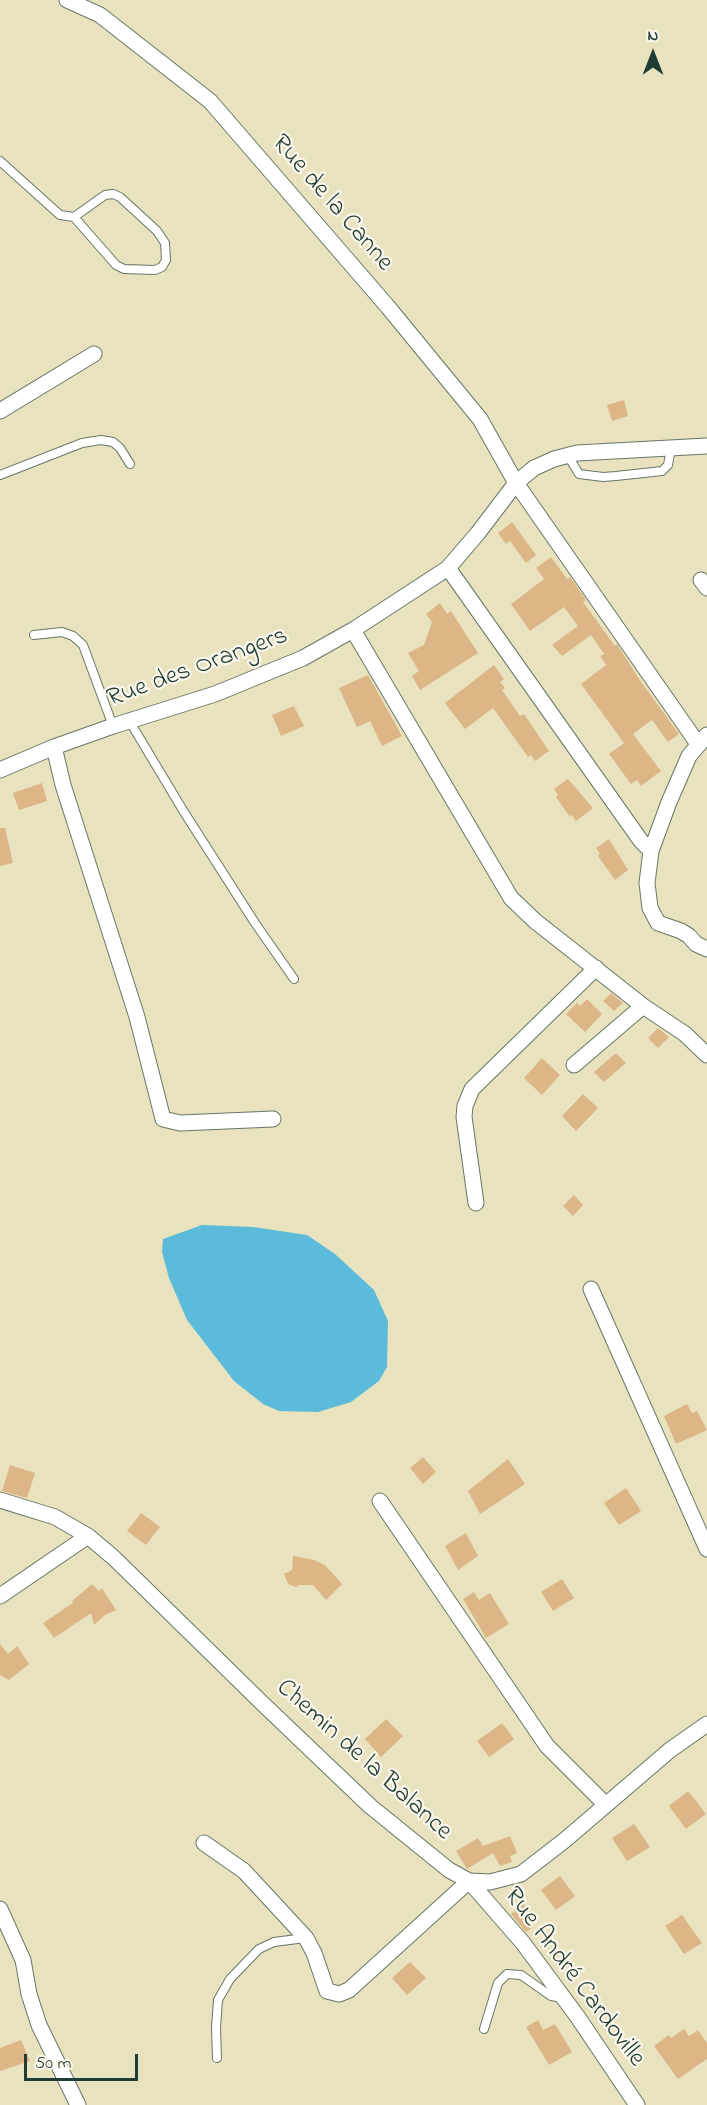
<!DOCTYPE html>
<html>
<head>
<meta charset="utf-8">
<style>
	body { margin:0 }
	#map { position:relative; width:707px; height:2105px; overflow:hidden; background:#e9e2bf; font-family:"Indie Flower",sans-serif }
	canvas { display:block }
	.north { position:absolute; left:623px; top:24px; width:60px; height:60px; -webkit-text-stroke:4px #fbf7ec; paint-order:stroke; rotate:0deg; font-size:16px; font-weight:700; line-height:24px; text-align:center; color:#1f3d34 }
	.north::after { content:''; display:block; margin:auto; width:21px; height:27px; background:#1f3d34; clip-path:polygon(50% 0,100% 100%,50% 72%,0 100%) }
	.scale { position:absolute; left:24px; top:2054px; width:114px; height:27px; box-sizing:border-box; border:3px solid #1f3d34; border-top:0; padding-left:8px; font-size:18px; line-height:21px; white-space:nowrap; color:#1f3d34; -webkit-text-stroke:4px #fbf7ec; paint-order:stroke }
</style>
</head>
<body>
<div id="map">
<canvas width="707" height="2105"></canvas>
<div class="north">N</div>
<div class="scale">50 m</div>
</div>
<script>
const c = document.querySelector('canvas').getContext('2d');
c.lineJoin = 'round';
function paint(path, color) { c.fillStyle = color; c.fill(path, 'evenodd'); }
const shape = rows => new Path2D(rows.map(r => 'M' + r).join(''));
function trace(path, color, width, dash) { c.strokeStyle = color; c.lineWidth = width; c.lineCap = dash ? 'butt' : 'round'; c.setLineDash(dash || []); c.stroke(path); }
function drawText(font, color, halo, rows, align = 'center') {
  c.font = font + ' "Indie Flower",sans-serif'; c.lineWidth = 4.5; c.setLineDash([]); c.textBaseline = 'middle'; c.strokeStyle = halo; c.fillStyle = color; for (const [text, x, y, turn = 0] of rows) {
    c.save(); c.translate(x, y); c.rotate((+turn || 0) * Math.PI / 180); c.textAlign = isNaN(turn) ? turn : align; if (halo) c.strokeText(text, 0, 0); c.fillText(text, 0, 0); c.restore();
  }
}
paint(shape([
	[202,1225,253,1227,307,1235,335,1254,374,1290,388,1321,387,1367,379,1381,351,1402,318,1412,279,1411,263,1404,234,1381,187,1320,169,1278,162,1252,163,1239]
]), '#5cbbda');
paint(shape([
	[624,400,628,416,612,421,607,405],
	[512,522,536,555,526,563,510,541,506,544,498,533],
	[551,557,567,579,570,577,586,600,583,602,615,646,617,644,639,679,679,734,668,742,652,720,633,734,661,771,641,786,637,780,631,784,609,754,624,743,581,684,606,665,600,656,604,654,591,635,562,656,552,645,578,626,564,607,530,631,511,604,544,579,536,568],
	[440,603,447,614,451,611,478,653,420,690,412,676,419,671,408,653,424,645,432,622,426,614],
	[494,665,504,679,500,682,505,688,502,690,520,716,524,714,549,751,535,761,531,755,528,757,493,708,465,729,445,703],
	[368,675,402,736,382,746,370,721,357,727,339,688],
	[294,706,304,726,281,736,272,715],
	[568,779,593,808,576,821,572,815,570,817,556,797,558,795,554,789],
	[42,783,47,801,19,810,13,793],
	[0,828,5,828,13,863,0,866],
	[609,839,628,870,615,880,598,856,600,854,596,848],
	[611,993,623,1003,614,1011,603,1001],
	[587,999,602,1014,585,1032,566,1014,577,1003,580,1006],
	[658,1028,669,1037,658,1048,648,1038],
	[616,1053,626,1063,604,1082,594,1072],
	[542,1058,560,1075,542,1095,524,1078],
	[583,1094,598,1108,576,1131,562,1116],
	[574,1195,583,1205,573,1216,563,1206],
	[687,1404,692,1413,697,1411,707,1430,676,1444,664,1416],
	[423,1457,436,1472,423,1484,410,1468],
	[508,1459,525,1484,480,1514,468,1491],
	[10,1465,35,1473,27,1498,2,1491],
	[626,1488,641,1511,619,1525,604,1503],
	[141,1513,160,1527,146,1545,127,1531],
	[466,1533,478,1556,458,1570,445,1546],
	[293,1556,314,1560,325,1565,342,1584,326,1600,313,1585,299,1585,296,1587,288,1584,284,1574,292,1570],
	[562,1579,574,1598,553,1611,541,1592],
	[92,1584,99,1591,102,1588,116,1610,105,1615,94,1625,91,1613,54,1638,43,1623,73,1603,72,1601],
	[474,1592,479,1600,490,1593,509,1624,486,1638,463,1599],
	[0,1644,8,1654,17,1646,29,1664,9,1680,0,1675],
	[386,1719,403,1736,381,1757,365,1739],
	[502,1723,514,1739,489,1757,477,1741],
	[688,1791,706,1814,686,1829,669,1806],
	[634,1824,650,1847,627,1861,612,1838],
	[510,1836,517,1853,510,1856,512,1862,500,1866,493,1853,467,1869,456,1851,478,1838,483,1846],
	[560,1876,575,1896,556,1910,541,1890],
	[523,1904,537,1918,531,1924,533,1927,526,1932,511,1914],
	[682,1915,702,1943,684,1954,665,1926],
	[410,1962,426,1978,407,1995,392,1978],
	[538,2020,543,2030,555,2024,572,2052,549,2065,526,2027],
	[684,2029,689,2036,698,2030,707,2043,707,2059,678,2079,654,2046,669,2035,671,2038],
	[21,2040,30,2061,0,2071,0,2048]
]), '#dcb687');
const service = shape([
	[0,161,60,215,74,217,105,195,113,194,120,197,157,231,165,243,166,260,162,267,155,270,124,269,116,265,74,217],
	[568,456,579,474,603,477,616,476,662,471,668,465,671,448],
	[0,475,82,443,101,440,113,442,120,448,130,464],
	[34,635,62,632,73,636,83,645,113,726],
	[130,722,184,812,255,923,294,979],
	[484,2029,498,1983,507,1974,521,1975,551,1996,563,1998],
	[217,2058,216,2028,218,2000,230,1979,259,1949,274,1942,305,1938]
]);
const minor = shape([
	[67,0,100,15,210,101,388,307,480,419,516,483,698,744],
	[0,411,94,354],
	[448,568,641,841,651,851],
	[701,580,707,588],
	[353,630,511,898,535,921,643,1006,685,1034,707,1055],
	[707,735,689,756,669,802,651,851,647,883,650,908,658,923,681,931,689,936,696,944,707,949],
	[54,747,63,785,137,1017,163,1119,180,1123,273,1119],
	[0,770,54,747,113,726,215,694,303,658,353,630,448,568,478,533,516,483,534,468,554,459,577,453,707,446],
	[574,1065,643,1006],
	[476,1203,464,1117,465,1106,472,1089,596,968],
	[591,1289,707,1549],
	[0,1500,55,1517,88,1536,114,1558,262,1703,370,1806,449,1870,469,1881,490,1882,521,1874,565,1840,670,1750,707,1724],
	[380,1501,547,1746,606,1805],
	[0,1596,88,1536],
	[204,1843,244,1871,306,1938,314,1953,327,1991,339,1994,349,1990,469,1881,523,1943,577,2016,637,2105],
	[0,1909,23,1960,29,1994,39,2025,78,2105]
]);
trace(service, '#667765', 10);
trace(minor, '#667765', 17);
trace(service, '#fff', 8);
trace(minor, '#fff', 15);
drawText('26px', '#1f3d34', '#fbf7ec', [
	["Rue de la Canne",331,204,49],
	["Rue des Orangers",198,669,-20],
	["Chemin de la Balance",363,1761,42],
	["Rue André Cardoville",573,1978,53]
]);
</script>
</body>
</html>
